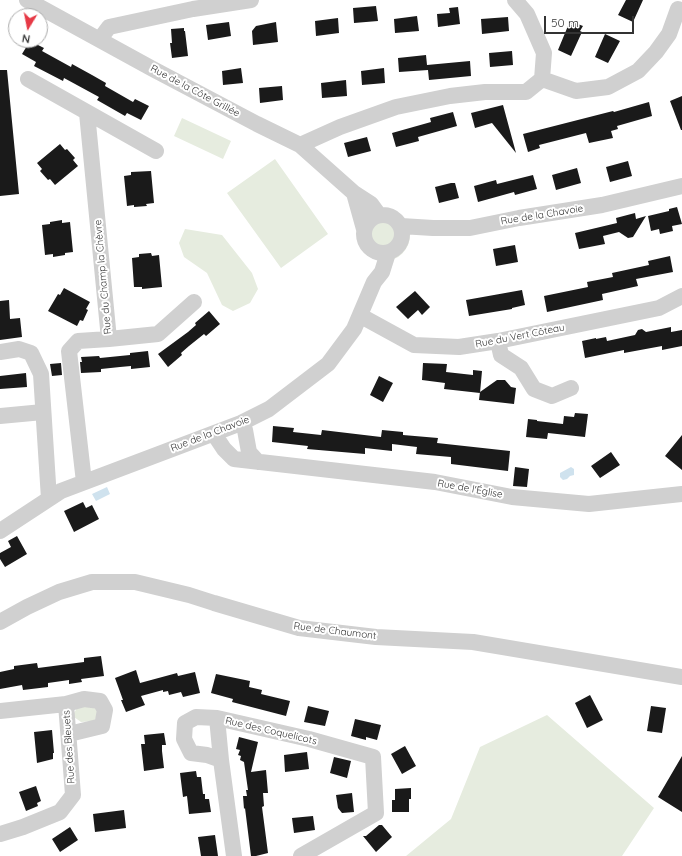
<!DOCTYPE html>
<html>
<head>
<meta charset="utf-8">
<style>
	body { margin:0 }
	#map { position:relative; width:682px; height:856px; overflow:hidden; background:#fff; font-family:Quicksand,sans-serif }
	canvas { display:block }
	.north { position:absolute; left:8px; top:8px; width:40px; height:40px; box-sizing:border-box; background:#fff; border:1px solid #adadad; border-radius:50%; rotate:190deg; font-size:11px; font-weight:700; line-height:16px; text-align:center; color:#333 }
	.north::after { content:''; display:block; margin:auto; width:14px; height:18px; background:#e63946; clip-path:polygon(50% 0,100% 100%,50% 72%,0 100%) }
	.scale { position:absolute; left:544px; top:16px; width:90px; height:18px; box-sizing:border-box; border:2px solid #333; border-top:0; padding-left:5px; font-size:12px; line-height:14px; white-space:nowrap; color:#333; -webkit-text-stroke:3px #fff; paint-order:stroke }
</style>
</head>
<body>
<div id="map">
<canvas width="682" height="856"></canvas>
<div class="north">N</div>
<div class="scale">50 m</div>
</div>
<script>
const c = document.querySelector('canvas').getContext('2d');
c.lineJoin = 'round';
function paint(path, color) { c.fillStyle = color; c.fill(path, 'evenodd'); }
const shape = rows => new Path2D(rows.map(r => 'M' + r).join(''));
function trace(path, color, width, dash) { c.strokeStyle = color; c.lineWidth = width; c.lineCap = dash ? 'butt' : 'round'; c.setLineDash(dash || []); c.stroke(path); }
function drawText(font, color, halo, rows, align = 'center') {
  c.font = font + ' Quicksand,sans-serif'; c.lineWidth = 4; c.setLineDash([]); c.textBaseline = 'middle'; c.strokeStyle = halo; c.fillStyle = color; for (const [text, x, y, turn = 0] of rows) {
    c.save(); c.translate(x, y); c.rotate((+turn || 0) * Math.PI / 180); c.textAlign = isNaN(turn) ? turn : align; if (halo) c.strokeText(text, 0, 0); c.fillText(text, 0, 0); c.restore();
  }
}
paint(shape([
	[182,118,231,141,223,159,174,136],
	[275,159,328,234,281,268,227,193],
	'358 235a26 26 0 1 1 52 0a26 26 0 1 1-52 0Z',
	[185,229,222,235,252,273,258,289,250,303,233,311,222,305,207,273,184,257,179,243],
	[86,706,98,709,95,721,81,722,74,717,74,713,77,708],
	[547,715,654,808,622,856,406,856,451,819,480,747]
]), '#e6ecdf');
paint(shape([
	[571,467,574,469,574,475,570,476,567,479,563,480,560,477,560,473],
	[107,487,110,494,96,501,92,494]
]), '#cfe2ee');
paint(shape([
	[626,0,643,0,633,22,618,15],
	[376,6,378,21,354,23,353,8],
	[458,7,460,24,438,27,437,14,450,13,449,8],
	[417,16,419,31,395,33,394,19],
	[508,17,509,31,482,34,481,19],
	[338,18,339,33,316,36,315,21],
	[570,21,583,26,580,31,582,32,571,56,558,50],
	[229,22,231,36,208,40,206,25],
	[276,22,278,42,253,45,252,31,256,26],
	[184,28,184,31,185,31,188,56,172,58,170,43,172,43,171,29],
	[605,34,620,41,608,63,595,57],
	[30,41,44,48,42,51,71,67,72,64,92,75,106,83,105,86,133,102,135,99,149,106,141,120,127,113,125,116,97,100,99,97,64,78,63,81,34,66,36,62,22,54],
	[512,51,513,65,490,67,489,53],
	[426,55,427,65,470,61,471,76,429,80,428,70,399,72,398,58],
	[241,68,243,83,223,85,222,71],
	[384,68,385,83,362,85,361,71],
	[0,70,7,70,19,194,0,196],
	[346,80,347,96,322,98,321,83],
	[282,86,283,100,260,103,259,88],
	[682,96,682,130,681,130,670,101],
	[649,102,652,116,617,126,618,129,611,131,613,138,589,143,586,133,539,145,540,148,528,152,523,134,613,111,614,112],
	[503,105,516,153,492,123,475,128,471,113],
	[453,112,457,126,418,137,419,141,396,147,392,133,431,122,430,118],
	[367,137,371,151,348,157,344,143],
	[60,144,65,150,67,149,75,158,73,160,78,166,55,185,50,179,48,180,40,171,42,169,37,163],
	[628,161,632,176,610,182,606,167],
	[577,168,581,183,556,190,552,175],
	[151,171,154,203,146,204,147,206,134,207,134,205,127,206,124,176,131,175,131,172],
	[533,175,537,189,515,195,514,192,478,202,474,186,496,180,497,184],
	[451,183,455,183,459,198,439,203,435,187],
	[677,207,682,224,672,226,673,231,660,234,659,229,651,231,648,216,669,211,669,209],
	[635,213,636,219,646,216,633,237,628,238,619,232,603,236,605,244,579,249,575,233,617,223,616,218],
	[62,220,62,223,70,222,73,252,65,253,65,255,53,257,53,254,45,255,42,225,50,224,50,222],
	[515,245,518,262,496,266,493,249],
	[151,253,152,256,159,255,162,287,142,289,142,287,134,287,132,258,139,257,139,254],
	[670,256,673,272,636,279,638,286,602,294,603,300,547,312,544,296,588,287,587,282,613,277,612,273,649,265,648,261],
	[64,288,90,302,86,309,88,310,83,321,80,320,77,326,48,311,58,294,60,295],
	[522,290,525,305,512,308,512,309,469,316,466,300],
	[415,291,430,307,422,315,418,310,408,319,396,307],
	[9,300,10,319,20,318,22,337,0,340,0,301],
	[209,311,220,324,206,336,204,334,189,346,181,353,182,355,168,367,158,354,188,332,196,325,195,323],
	[671,327,671,332,682,330,682,346,662,350,662,346,624,353,624,350,585,358,582,341,596,338,596,339,606,337,607,341,635,335,638,330,642,329,646,332],
	[148,351,150,367,131,369,131,366,120,367,101,369,101,372,81,373,80,362,82,362,81,357,99,356,100,358,130,355,130,353],
	[61,363,62,375,52,376,50,364],
	[423,363,447,364,446,372,473,375,473,370,482,371,480,393,444,389,445,383,422,380],
	[26,373,27,387,0,389,0,376],
	[379,376,393,383,383,402,370,395],
	[497,380,505,380,511,387,516,388,514,404,479,400,480,392],
	[575,413,588,414,585,437,548,433,547,439,526,437,528,419,537,420,537,421,563,424,564,416,574,417],
	[273,426,294,428,293,432,321,435,322,430,381,437,382,430,403,432,403,435,438,438,437,443,510,451,508,471,451,464,451,457,416,454,417,447,392,444,392,451,365,448,365,454,307,449,308,446,272,442],
	[682,435,682,470,665,456],
	[611,452,620,465,600,478,591,466],
	[515,467,529,469,527,487,513,486],
	[83,502,86,508,92,505,99,519,74,532,64,511],
	[17,536,27,554,5,567,0,559,0,553,11,547,8,541],
	[101,656,104,676,81,679,82,682,69,684,69,680,48,683,48,687,23,690,22,685,0,689,0,672,14,669,14,666,37,663,38,668,84,662,84,658],
	[136,670,140,683,177,673,178,676,195,672,200,693,183,697,181,692,169,695,168,691,163,692,163,690,141,696,145,705,126,712,121,700,123,700,115,678],
	[216,674,250,681,249,687,262,690,261,694,290,701,286,716,232,702,233,699,211,693],
	[590,695,603,720,587,728,575,703],
	[308,706,329,711,325,726,304,722],
	[651,706,666,708,662,733,647,731],
	[355,719,381,725,377,740,366,737,366,740,351,736],
	[52,730,54,753,53,753,53,759,37,763,34,732],
	[164,733,166,745,162,745,162,751,164,768,144,771,141,744,145,744,144,735],
	[239,737,258,742,251,772,266,770,268,793,263,793,264,806,262,807,268,853,256,856,251,856,245,808,244,809,243,796,247,796,246,790,248,790,244,762,240,760,241,756,238,755,240,750,236,749],
	[405,746,416,766,402,774,391,754],
	[307,752,309,769,285,772,284,755],
	[682,756,682,812,658,797],
	[334,757,351,761,347,778,330,773],
	[196,771,197,777,201,777,203,794,205,794,205,799,209,799,211,812,189,814,187,796,183,797,180,773],
	[36,786,41,801,37,803,38,806,26,811,19,792],
	[411,788,411,799,409,799,409,812,392,812,392,800,395,800,395,789],
	[352,793,354,812,342,813,338,808,336,795],
	[124,810,126,828,95,832,93,814],
	[313,816,315,830,294,833,292,818],
	[379,825,382,825,392,837,376,852,363,836,366,836],
	[70,827,78,840,60,852,52,839],
	[215,835,218,856,201,856,198,837]
]), '#1a1a1a');
trace(shape([
	[27,0,151,68,257,124,300,145,354,193,371,204,379,215],
	[100,39,109,27,193,9,251,0],
	[28,79,156,151],
	[542,79,576,91,608,87,638,71,656,52,669,34,678,9],
	[300,145,340,127,396,107,450,96,485,92,526,92,542,79,544,53,527,14,515,0],
	[354,193,364,229],
	'364 234a19 19 0 1 1 38 0a19 19 0 1 1-38 0Z',
	[401,226,433,228,470,228,519,218,602,205,682,186],
	[361,316,414,345,459,347,498,341,659,308,682,296],
	[109,339,158,334,194,302],
	[498,341,501,355,521,368,534,389,552,396,571,388],
	[0,352,19,349,31,353,41,374,49,499],
	[0,416,43,412],
	[241,423,245,430,249,452,258,462],
	[214,434,224,449,234,459,435,482,512,497,589,504,682,494],
	[84,482,69,351,78,341,109,339,87,113],
	[0,531,61,491,241,423,269,409,328,364,354,329,374,282,382,272,388,253],
	[0,622,27,607,59,592,92,582,135,582,189,595,214,603,299,628,376,637,473,642,682,677],
	[66,704,84,699,100,701,105,710,102,726,69,734],
	[0,711,66,704,73,795,60,812,23,827,0,834],
	[217,718,221,760],
	[234,856,221,760,207,755,191,753,184,739,185,723,196,717,217,718,309,739,373,757,376,813,301,856]
]), '#d0d0d0', 16);
drawText('10px', '#333', '#fff', [
	["Rue de la Côte Grillée",195,91,28],
	["Rue de la Chavoie",542,215,-9],
	["Rue du Champ la Chèvre",103,277,-95],
	["Rue du Vert Côteau",520,336,-11],
	["Rue de la Chavoie",210,434,-21],
	["Rue de l'Église",470,489,10],
	["Rue de Chaumont",335,631,7],
	["Rue des Coquelicots",271,731,13],
	["Rue des Bleuets",69,747,-94]
]);
</script>
</body>
</html>
